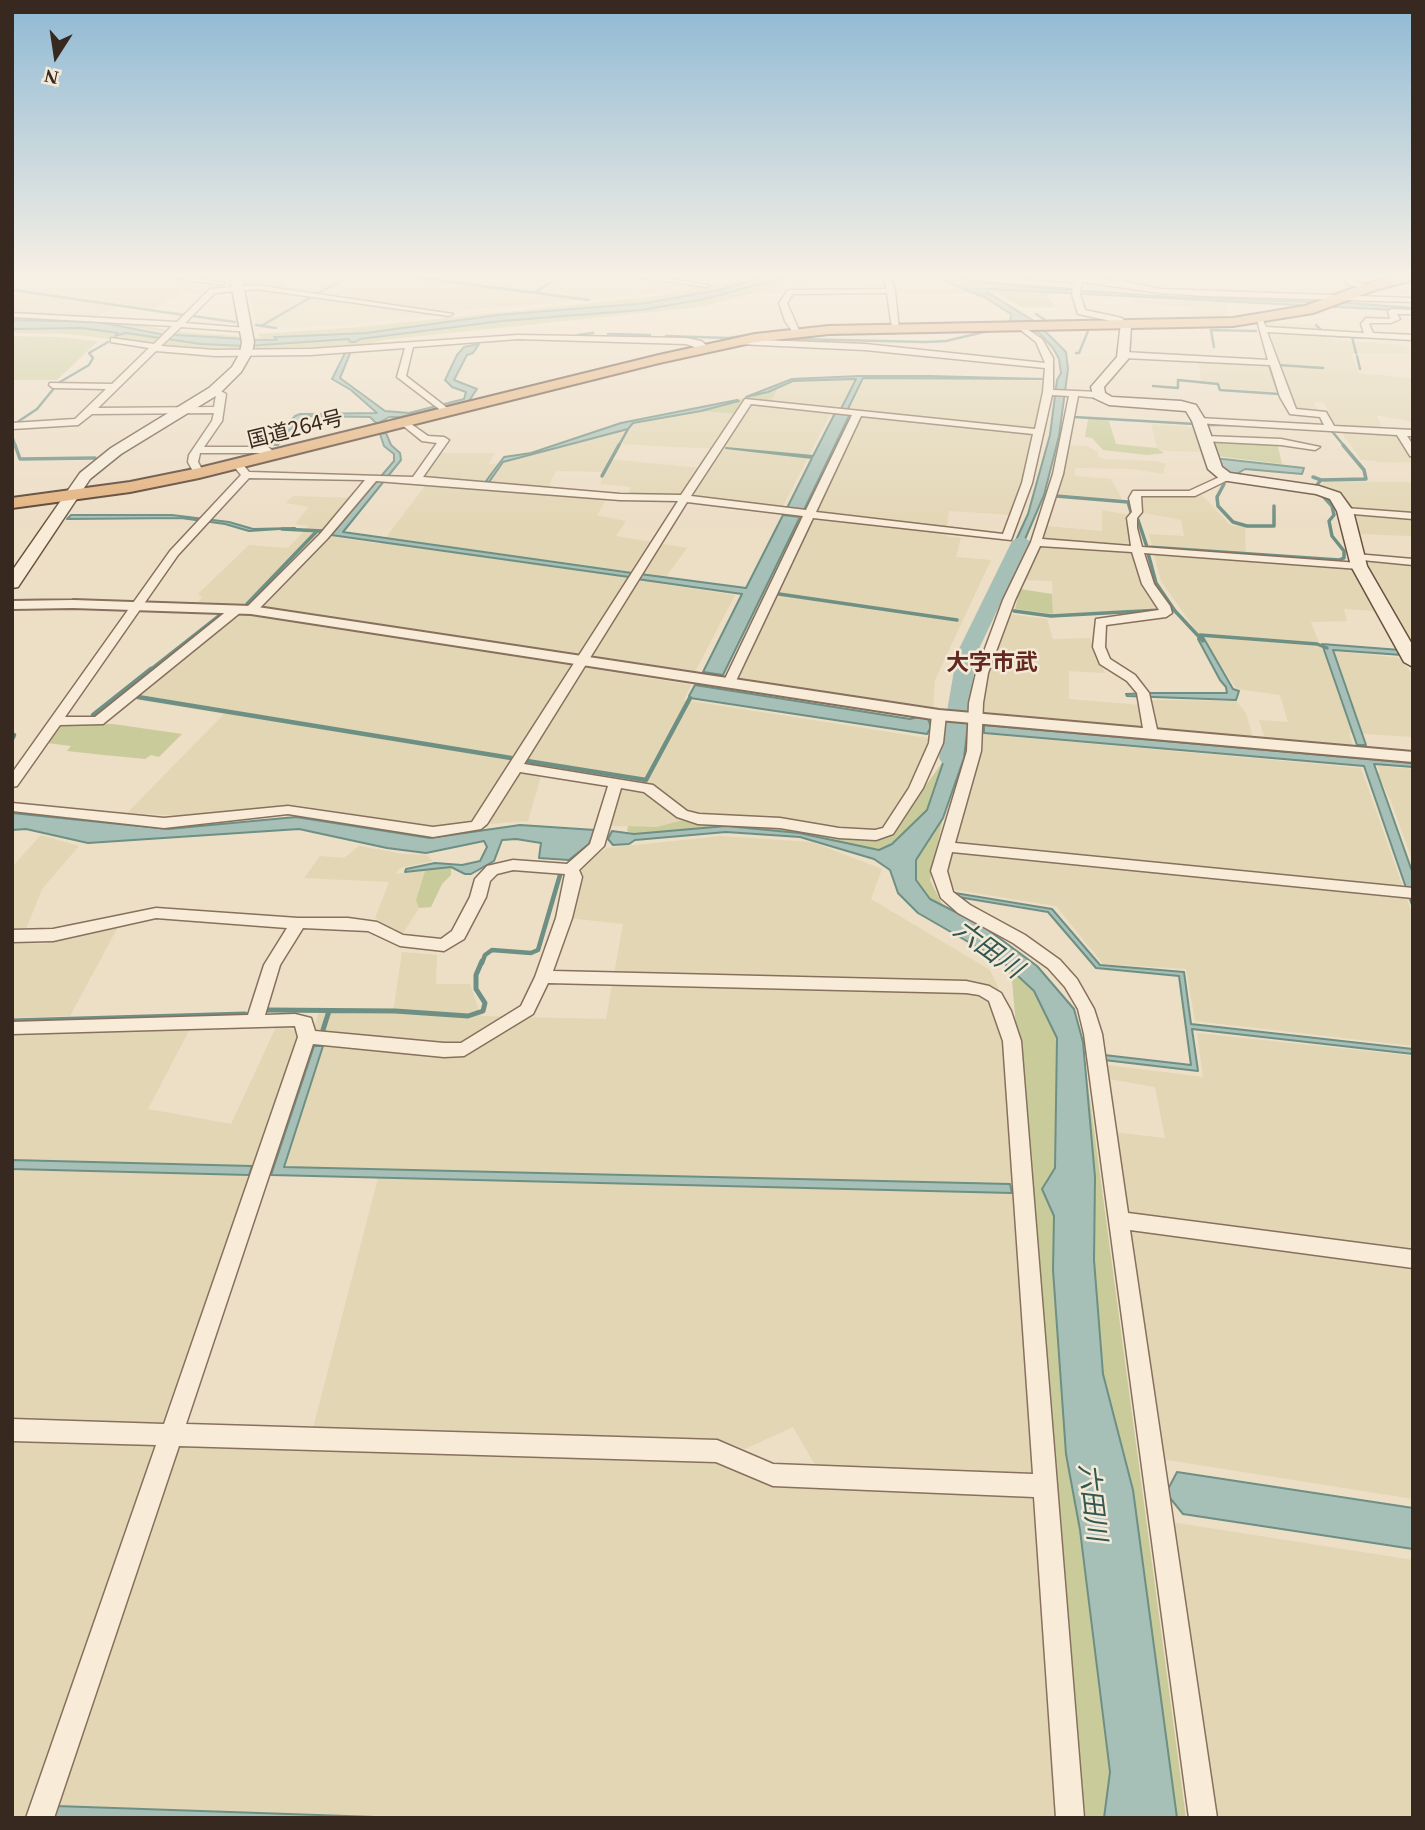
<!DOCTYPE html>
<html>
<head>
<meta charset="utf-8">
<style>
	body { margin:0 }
	#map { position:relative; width:1425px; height:1830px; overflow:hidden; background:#eddec6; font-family:Georgia,serif }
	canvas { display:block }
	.frame { position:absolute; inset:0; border:14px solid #382920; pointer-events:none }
	.north { position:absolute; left:21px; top:21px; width:70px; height:70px; -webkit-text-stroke:5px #f4e9d6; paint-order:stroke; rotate:192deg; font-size:19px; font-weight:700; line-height:28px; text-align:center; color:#382920 }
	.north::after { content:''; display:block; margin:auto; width:24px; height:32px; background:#382920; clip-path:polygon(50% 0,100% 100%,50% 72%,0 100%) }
</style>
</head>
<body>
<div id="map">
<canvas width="1425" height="1830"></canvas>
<div class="frame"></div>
<div class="north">N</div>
</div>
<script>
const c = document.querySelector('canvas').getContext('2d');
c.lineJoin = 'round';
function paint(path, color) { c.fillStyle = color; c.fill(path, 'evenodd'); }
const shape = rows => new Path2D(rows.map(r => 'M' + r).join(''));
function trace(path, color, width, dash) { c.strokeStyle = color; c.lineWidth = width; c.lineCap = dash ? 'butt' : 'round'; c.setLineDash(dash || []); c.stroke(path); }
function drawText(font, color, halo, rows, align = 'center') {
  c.font = font + ' Georgia,"Noto Sans JP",serif'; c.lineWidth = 5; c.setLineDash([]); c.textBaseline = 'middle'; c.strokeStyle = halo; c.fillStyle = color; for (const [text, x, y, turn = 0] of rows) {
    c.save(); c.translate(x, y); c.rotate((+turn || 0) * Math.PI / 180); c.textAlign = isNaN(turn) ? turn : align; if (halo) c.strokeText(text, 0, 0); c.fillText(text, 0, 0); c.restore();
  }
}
paint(shape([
	[12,273,227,273,205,273,193,279,217,283,212,288,193,287,151,310,119,306,96,317,12,312,12,295,18,292,12,290],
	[243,273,746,273,720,280,714,278,685,284,679,288,650,294,442,312,433,315,346,325,278,328,257,325,247,291,256,286,245,284],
	[1139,273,1343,273,1350,285,1300,282,1300,286,1216,283,1216,289,1138,280],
	[1130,299,1226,303,1227,320,1205,321,1205,317,1191,315,1191,307,1146,304,1130,302],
	[1264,322,1314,325,1325,337,1347,341,1406,345,1411,354,1351,354,1359,373,1413,378,1413,422,1376,415,1383,429,1334,425,1324,403,1314,402,1318,412,1295,411,1286,393,1222,388,1220,383,1201,381,1198,359,1267,364,1268,368,1278,368],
	[931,378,1044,381,1023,479,1012,515,949,511,946,536,961,538,956,557,991,560,935,680,933,709,735,679,862,412,850,410,864,379],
	[854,380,840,409,833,409,782,508,691,497,750,403,769,405,778,388,794,382],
	[701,411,736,414,714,449,618,444,609,459,701,468,682,496,627,496,631,487,600,484,605,472,556,471,547,490,422,478,441,453,495,453,489,464,505,463,615,432,629,431,633,424],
	[1151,424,1195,427,1203,452,1164,451,1157,448],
	[1339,429,1413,434,1413,462,1391,463,1361,460],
	[1067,445,1088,446,1098,452,1098,457,1105,459,1156,461,1166,464,1163,474,1132,469,1075,468,1075,476,1111,479,1122,499,1055,494],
	[1325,481,1413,482,1413,536,1354,534,1355,522,1344,495,1320,487],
	[428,482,607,498,597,515,626,521,616,536,687,548,661,584,735,595,694,674,229,603,197,604,202,597,198,594,249,545,288,548,309,526,295,524,309,507,285,503,293,496,357,498,327,536,381,544],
	[1149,494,1202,495,1230,525,1245,527,1246,560,1352,568,1375,611,1344,609,1347,621,1311,622,1322,650,1402,658,1413,677,1413,737,1349,733,1353,746,1265,739,1259,720,1288,722,1280,695,1237,689,1161,581,1149,534,1184,536,1181,520,1144,513,1139,497],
	[1102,510,1129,515,1127,525,1141,581,1159,607,1101,613,1053,614,1052,581,1024,580,1047,526,1102,531],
	[1363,560,1413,565,1413,649],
	[243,612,691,685,684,700,934,739,886,826,858,832,707,815,656,827,611,826,626,775,545,762,528,821,440,828,296,805,187,816,127,813,224,714,133,699],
	[1008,614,1047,619,1053,639,1090,638,1105,673,1069,671,1069,699,1152,706,1151,700,1236,701,1246,713,1253,738,982,712,985,677],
	[983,734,1361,768,1413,916,1413,1046,1195,1021,1186,969,1103,964,1056,906,955,890,946,871],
	[1378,766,1413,769,1413,862,1390,799,1377,773,1380,773],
	[41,835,79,846,42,889,21,942,43,944,118,927,70,1016,12,1018,12,867],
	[721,836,812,842,882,869,871,899,990,970,998,987,1034,1473,818,1470,793,1427,745,1449,724,1441,313,1428,378,1178,269,1175,319,1012,393,1013,402,952,437,955,436,984,470,984,481,1016,606,1019,623,924,568,918,581,865,607,848],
	[359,846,403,854,427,855,433,861,400,868,395,874,425,871,416,900,419,908,402,935,375,918,389,882,304,878,320,856,344,858],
	[193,1023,148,1109,231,1124,277,1025,300,1032,162,1424,12,1420,12,1032],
	[1197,1033,1413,1056,1413,1499,1161,1459,1112,1132,1165,1138,1155,1087,1109,1079,1108,1065,1203,1077],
	[12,1441,155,1445,29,1818,12,1818],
	[179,1445,712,1460,770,1486,1033,1495,1055,1818,54,1818],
	[1171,1522,1413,1560,1413,1818,1213,1818]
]), '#e2d6b4');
paint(shape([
	[757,273,778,273,723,289,647,303,498,315,366,333,277,337,280,339,261,340,258,334,348,328,652,297,732,281],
	[799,273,812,273,783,285,700,307,383,340,369,344,253,351,208,350,66,334,12,333,12,329,81,328,119,333,116,337,126,333,201,344,247,346,350,339,350,342,355,342,359,339,502,321,642,310,705,299],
	[1004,289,1048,293,1048,298,1056,307,1022,307,997,293,988,292],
	[12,316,142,323,152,327,182,332,238,336,235,339,203,338,98,322,12,320],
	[12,336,56,337,98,341,57,380,12,380],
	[778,388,771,401,748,399,741,402,736,414,701,411],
	[1096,418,1109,421,1116,444,1157,448,1164,453,1147,455,1103,450,1092,438,1085,437,1088,419],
	[1211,440,1277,443,1282,464,1216,456],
	[1020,589,1052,594,1053,614,1015,609],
	[61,723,113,724,182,734,159,757,151,755,145,759,104,755,67,751,71,746,47,743],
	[944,760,927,810,892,844,879,850,799,833,726,826,634,834,627,831,628,826,656,827,680,821,776,825,860,839,890,836],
	[943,818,930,880,943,906,929,899,916,880,916,860],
	[451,867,451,875,442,884,431,907,419,908,416,900,425,871,432,868],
	[1003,962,1034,991,1057,1038,1055,1168,1042,1189,1054,1216,1053,1270,1066,1454,1080,1530,1110,1772,1104,1818,1085,1818,1012,980],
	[1084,1055,1186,1818,1177,1818,1133,1490,1103,1374,1094,1260,1095,1177]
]), '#c9cb9a');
const water = shape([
	[778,273,799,273,705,299,642,310,502,321,360,339,355,342,350,342,349,339,247,346,201,344,126,333,115,336,118,333,81,328,12,329,12,320,98,322,161,334,261,340,277,340,274,337,277,337,366,333,498,315,647,303,723,289,778,273],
	[924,273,940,273,988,283,1055,289,1176,297,1349,303,1413,308,1413,311,988,289,987,292,1034,321,1050,336,1066,352,1068,369,1059,436,1044,495,1010,574,1001,573,1028,514,1050,435,1057,380,1061,373,1059,359,1053,348,1040,334,1022,322,1010,323,1011,314,984,297,924,273],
	[479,344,473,353,467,355,454,380,477,389,469,401,401,417,389,417,377,424,370,417,305,416,284,435,278,445,274,445,279,434,295,416,300,414,377,413,351,390,332,379,346,351,351,351,340,378,385,411,409,413,464,399,466,392,452,387,445,380,457,355,464,347,479,344],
	[859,376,929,376,1043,379,863,378,848,409,841,409,856,379,793,381,768,392,746,397,792,379,859,376],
	[737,400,739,401,701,411,633,423,628,429,503,462,489,482,486,481,504,457,531,453,621,423,737,400],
	[835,413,850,414,804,510,787,508,812,458,726,448,813,456,835,413],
	[386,433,391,445,400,453,401,460,343,532,632,573,629,577,331,535,394,461,394,454,384,446,380,434,386,433],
	[1218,459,1223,459,1304,468,1302,474,1245,469,1235,475,1224,472,1218,459],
	[71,515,172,515,229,522,253,529,295,528,249,531,225,524,181,518,67,519,71,515],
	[783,515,800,517,723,675,703,672,742,594,637,579,640,574,746,588,783,515],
	[1203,637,1233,689,1239,691,1236,700,1127,696,1126,694,1152,693,1227,693,1226,687,1220,680,1198,639,1203,637],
	[1322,644,1400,650,1402,655,1333,650,1366,745,1357,745,1322,644],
	[695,685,910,719,918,717,928,719,931,727,927,734,690,698,689,696,695,685],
	[947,721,968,724,964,758,943,818,916,860,916,880,930,899,983,926,1037,966,1074,1009,1083,1042,1095,1177,1094,1260,1103,1374,1133,1490,1177,1818,1104,1818,1110,1772,1080,1530,1066,1454,1053,1270,1054,1216,1042,1189,1055,1168,1057,1038,1034,991,1003,962,918,913,898,893,890,870,874,859,800,837,726,832,635,840,629,844,613,845,608,839,612,831,634,834,726,826,799,833,879,850,892,844,927,810,944,760,947,721],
	[984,725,1413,763,1413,767,1374,764,1413,874,1413,908,1364,766,984,733,984,725],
	[12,813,168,829,296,817,430,838,520,825,595,830,589,844,569,860,539,858,541,843,516,839,502,840,494,861,471,874,465,874,451,867,405,872,406,869,435,863,462,865,480,861,487,847,484,841,426,853,387,848,299,829,88,843,26,829,12,830,12,813],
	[955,893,1052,909,1100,965,1184,972,1191,1024,1413,1049,1413,1054,1192,1029,1198,1071,1104,1060,1104,1055,1191,1065,1179,976,1096,968,1048,912,958,897,955,893],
	[314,1046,323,1046,284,1167,1010,1184,1012,1193,271,1175,314,1046],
	[12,1160,252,1166,249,1175,12,1169,12,1160],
	[1177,1472,1413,1508,1413,1549,1183,1514,1166,1493,1177,1472],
	[56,1806,404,1818,53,1818,56,1806]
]);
paint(water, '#a7c0b7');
trace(water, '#6e8f84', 2);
trace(shape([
	[382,273,589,300],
	[1379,273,1381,275],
	[12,278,25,273],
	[12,290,184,315],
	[536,292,564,273],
	[317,294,355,273],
	[1036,314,1045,320],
	[193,316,235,322],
	[1044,321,1083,321],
	[256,325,276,328],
	[1316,325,1322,331],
	[261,326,313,296],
	[1289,333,1352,337],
	[608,334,650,335],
	[578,335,593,333],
	[666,336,728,338,786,330],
	[795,339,926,342,946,341,988,331],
	[1214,347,1211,330,1256,331],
	[1076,353,1079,353,1088,331],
	[1356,353,1352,337,1386,338],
	[1357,356,1360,369],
	[1278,365,1323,368],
	[60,382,89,365,93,358,89,353,108,342],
	[1153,386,1178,388,1178,380,1218,384,1220,390,1279,394,1269,365],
	[1074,417,1195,424],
	[16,423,37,409,55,387],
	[1206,425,1239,425],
	[1331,430,1345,447],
	[12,436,16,447],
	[618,447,628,429]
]), '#6e8f84', 2.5);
trace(shape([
	[15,445,20,459,95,458],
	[602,476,619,445],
	[1313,477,1321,480],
	[1224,484,1217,497,1218,506,1233,522,1247,526,1274,526,1274,506],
	[1316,486,1321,480,1366,479,1364,470,1343,445],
	[1056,496,1128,502,1131,512],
	[1138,520,1147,547,1339,560,1344,558,1344,551,1332,536,1329,521,1334,515,1332,506,1322,495],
	[282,529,322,531],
	[1148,553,1156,583,1175,611,1203,641],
	[779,594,957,620],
	[247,604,317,531],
	[1014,611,1051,616,1160,610],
	[1200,635,1317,644,1327,648],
	[149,671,224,612]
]), '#6e8f84', 3.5);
trace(shape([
	[138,697,511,758],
	[93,715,151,669],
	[12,739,14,735],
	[527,761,646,780,690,698],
	[482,963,485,955,492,950,531,953,538,950,560,875]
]), '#6e8f84', 4.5);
trace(shape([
	[267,1010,395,1011,468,1016,483,1011,485,1003,476,989,476,975,482,961],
	[12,1021,245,1014],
	[322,1033,329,1011]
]), '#6e8f84', 5);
paint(shape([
	[1021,536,1030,541,977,653,961,758,958,763,950,765,942,763,939,758,957,653,1012,541,1021,536]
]), '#a7c0b7');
const minor = shape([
	[143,273,161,273,225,283,221,285,143,273],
	[609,273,628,273,710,285,706,287,609,273],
	[809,273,819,273,801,282,794,280,809,273],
	[882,273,890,273,895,291,899,330,892,328,887,293,793,294,787,303,801,335,795,335,785,321,779,303,788,290,887,289,882,273],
	[955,273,1074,284,1079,277,1118,281,1120,273,1128,273,1126,282,1161,289,1413,298,1413,302,1205,296,1161,293,1082,282,1080,294,1085,310,1122,318,1129,326,1125,328,1116,322,1078,314,1072,294,1073,288,972,280,955,273],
	[1342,273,1350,273,1354,281,1374,287,1370,289,1348,285,1342,273],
	[256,285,453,314,449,316,256,289,215,293,185,323,247,328,250,328,250,332,181,327,161,346,215,350,310,349,518,335,686,338,701,341,710,348,706,351,686,344,518,339,413,347,406,376,450,410,450,414,447,415,397,377,405,348,310,355,215,356,156,351,98,408,214,407,216,395,209,391,217,389,226,394,222,421,204,447,268,447,278,455,273,458,265,453,200,453,198,462,204,473,199,476,195,475,188,462,189,455,212,421,214,413,92,414,78,425,12,429,12,423,75,419,106,389,53,388,49,385,50,383,112,384,149,348,111,342,111,338,154,344,172,326,12,317,12,313,177,322,210,289,256,285],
	[1392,309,1413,310,1413,314,1397,314,1400,319,1391,323,1371,323,1369,324,1373,333,1413,335,1413,340,1267,332,1296,409,1326,412,1334,426,1413,430,1413,436,1407,436,1413,445,1413,457,1410,456,1397,435,1196,423,1194,421,1199,418,1324,425,1320,417,1290,414,1280,397,1270,365,1124,358,1120,355,1124,352,1268,360,1257,320,1263,320,1266,327,1364,333,1361,324,1366,318,1390,319,1388,311,1392,309],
	[1021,325,1042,339,1053,358,1053,390,1099,392,1104,395,1099,398,1078,396,1063,474,1042,539,1131,546,1127,518,1132,512,1129,498,1133,491,1189,491,1226,474,1230,475,1230,479,1195,496,1141,496,1142,512,1137,518,1137,528,1142,547,1359,563,1365,566,1359,569,1144,553,1154,584,1170,606,1172,613,1166,617,1106,625,1105,647,1110,659,1135,675,1149,693,1158,734,1151,738,1144,734,1137,693,1127,681,1100,664,1093,647,1096,619,1159,610,1142,584,1132,552,1040,546,1015,600,988,673,983,703,981,751,955,843,1413,888,1413,898,952,852,947,871,953,892,970,905,1025,935,1060,960,1077,979,1094,1009,1102,1034,1128,1213,1413,1250,1413,1268,1130,1230,1217,1818,1189,1818,1084,1034,1078,1009,1065,987,1048,968,1013,943,958,913,941,898,931,871,967,751,969,703,976,673,1003,600,1031,542,1053,474,1069,396,1052,395,1032,483,1011,540,813,518,735,683,729,687,723,683,803,516,687,502,524,764,653,785,687,811,699,814,780,818,839,828,875,830,883,828,909,788,929,743,932,715,939,711,946,715,943,743,923,788,893,834,876,840,839,838,780,828,698,824,677,817,644,792,621,788,604,846,579,870,582,877,572,918,553,971,966,981,989,986,1001,993,1011,1011,1021,1041,1084,1818,1056,1818,1034,1497,773,1486,716,1462,179,1446,54,1818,26,1818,156,1445,12,1441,12,1419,164,1424,298,1037,295,1026,12,1034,12,1022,248,1015,264,965,287,928,156,918,53,941,12,942,12,930,53,929,156,908,298,918,348,918,377,922,403,935,441,939,452,931,470,897,475,879,487,866,513,860,567,864,590,844,608,786,520,772,487,824,481,829,433,837,288,814,164,828,12,811,12,803,164,818,288,806,433,827,472,822,678,501,620,500,376,481,328,538,255,613,251,614,245,610,247,607,320,534,365,480,249,478,178,555,65,717,95,717,233,606,241,606,241,612,103,724,60,725,17,786,12,787,12,773,170,551,241,475,232,464,233,462,241,462,249,472,413,477,437,443,422,441,401,424,401,420,404,419,428,436,444,437,449,440,423,477,620,494,681,495,745,399,1035,429,1043,392,1045,368,865,350,738,344,735,343,735,339,865,344,1045,363,1036,342,1017,327,1021,325],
	[751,404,852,415,806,510,691,496,751,404],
	[861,416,1033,434,1022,483,1003,534,816,512,861,416],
	[513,870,565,874,556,918,535,977,521,1006,461,1043,444,1043,315,1031,311,1018,295,1014,265,1015,280,965,303,928,368,931,400,946,444,951,464,939,486,897,490,881,497,874,513,870],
	[548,983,966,993,979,995,989,1001,1003,1041,1033,1474,773,1464,717,1440,186,1424,313,1044,444,1057,464,1056,533,1014,548,983],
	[1205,436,1281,439,1320,447,1315,450,1281,445,1202,441,1202,437,1205,436],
	[1345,508,1413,513,1413,519,1341,513,1341,509,1345,508],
	[1356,554,1413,559,1413,565,1352,559,1350,557,1356,554]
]);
const tertiary = shape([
	[73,600,251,606,939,710,1413,752,1413,762,939,720,251,614,73,608,12,609,12,601,73,600]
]);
const secondary = shape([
	[231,273,241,273,254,342,252,353,241,372,219,394,121,454,90,479,18,587,12,588,12,571,80,473,111,448,209,388,232,367,240,353,242,342,230,278,231,273],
	[1121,323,1131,326,1129,358,1104,387,1105,393,1112,397,1181,401,1196,405,1206,421,1222,467,1230,473,1319,486,1340,493,1353,511,1367,566,1413,646,1413,667,1404,662,1351,566,1337,511,1330,499,1316,494,1221,480,1208,469,1192,421,1186,411,1109,405,1094,398,1091,387,1117,357,1121,323]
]);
const trunk = shape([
	[1413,273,1413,280,1375,290,1313,313,1233,326,829,334,755,342,659,363,199,478,130,492,12,508,12,498,130,482,199,468,659,355,755,334,829,326,1233,318,1305,306,1365,284,1413,273]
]);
trace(minor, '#87705d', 3);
trace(tertiary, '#87705d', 4);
trace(secondary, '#695140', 3);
trace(trunk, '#553e30', 4);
paint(minor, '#f8ecd9');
paint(tertiary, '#f8ecd9');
paint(secondary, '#f8ecd9');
paint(trunk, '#e3b27e');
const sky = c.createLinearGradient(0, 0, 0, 529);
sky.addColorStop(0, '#8eb9d4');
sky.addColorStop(0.52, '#f7f0e5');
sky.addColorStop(1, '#f7f0e500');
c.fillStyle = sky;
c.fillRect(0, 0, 1425, 529);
drawText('21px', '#382920', '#f4e9d6', [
	["国道264号",295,428,-14]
]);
drawText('bold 23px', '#632921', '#f4e9d6', [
	["大字市武",992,661]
]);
drawText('italic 26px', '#305751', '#f4e9d6', [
	["六田川",989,948,36],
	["六田川",1094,1502,83]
]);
</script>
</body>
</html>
